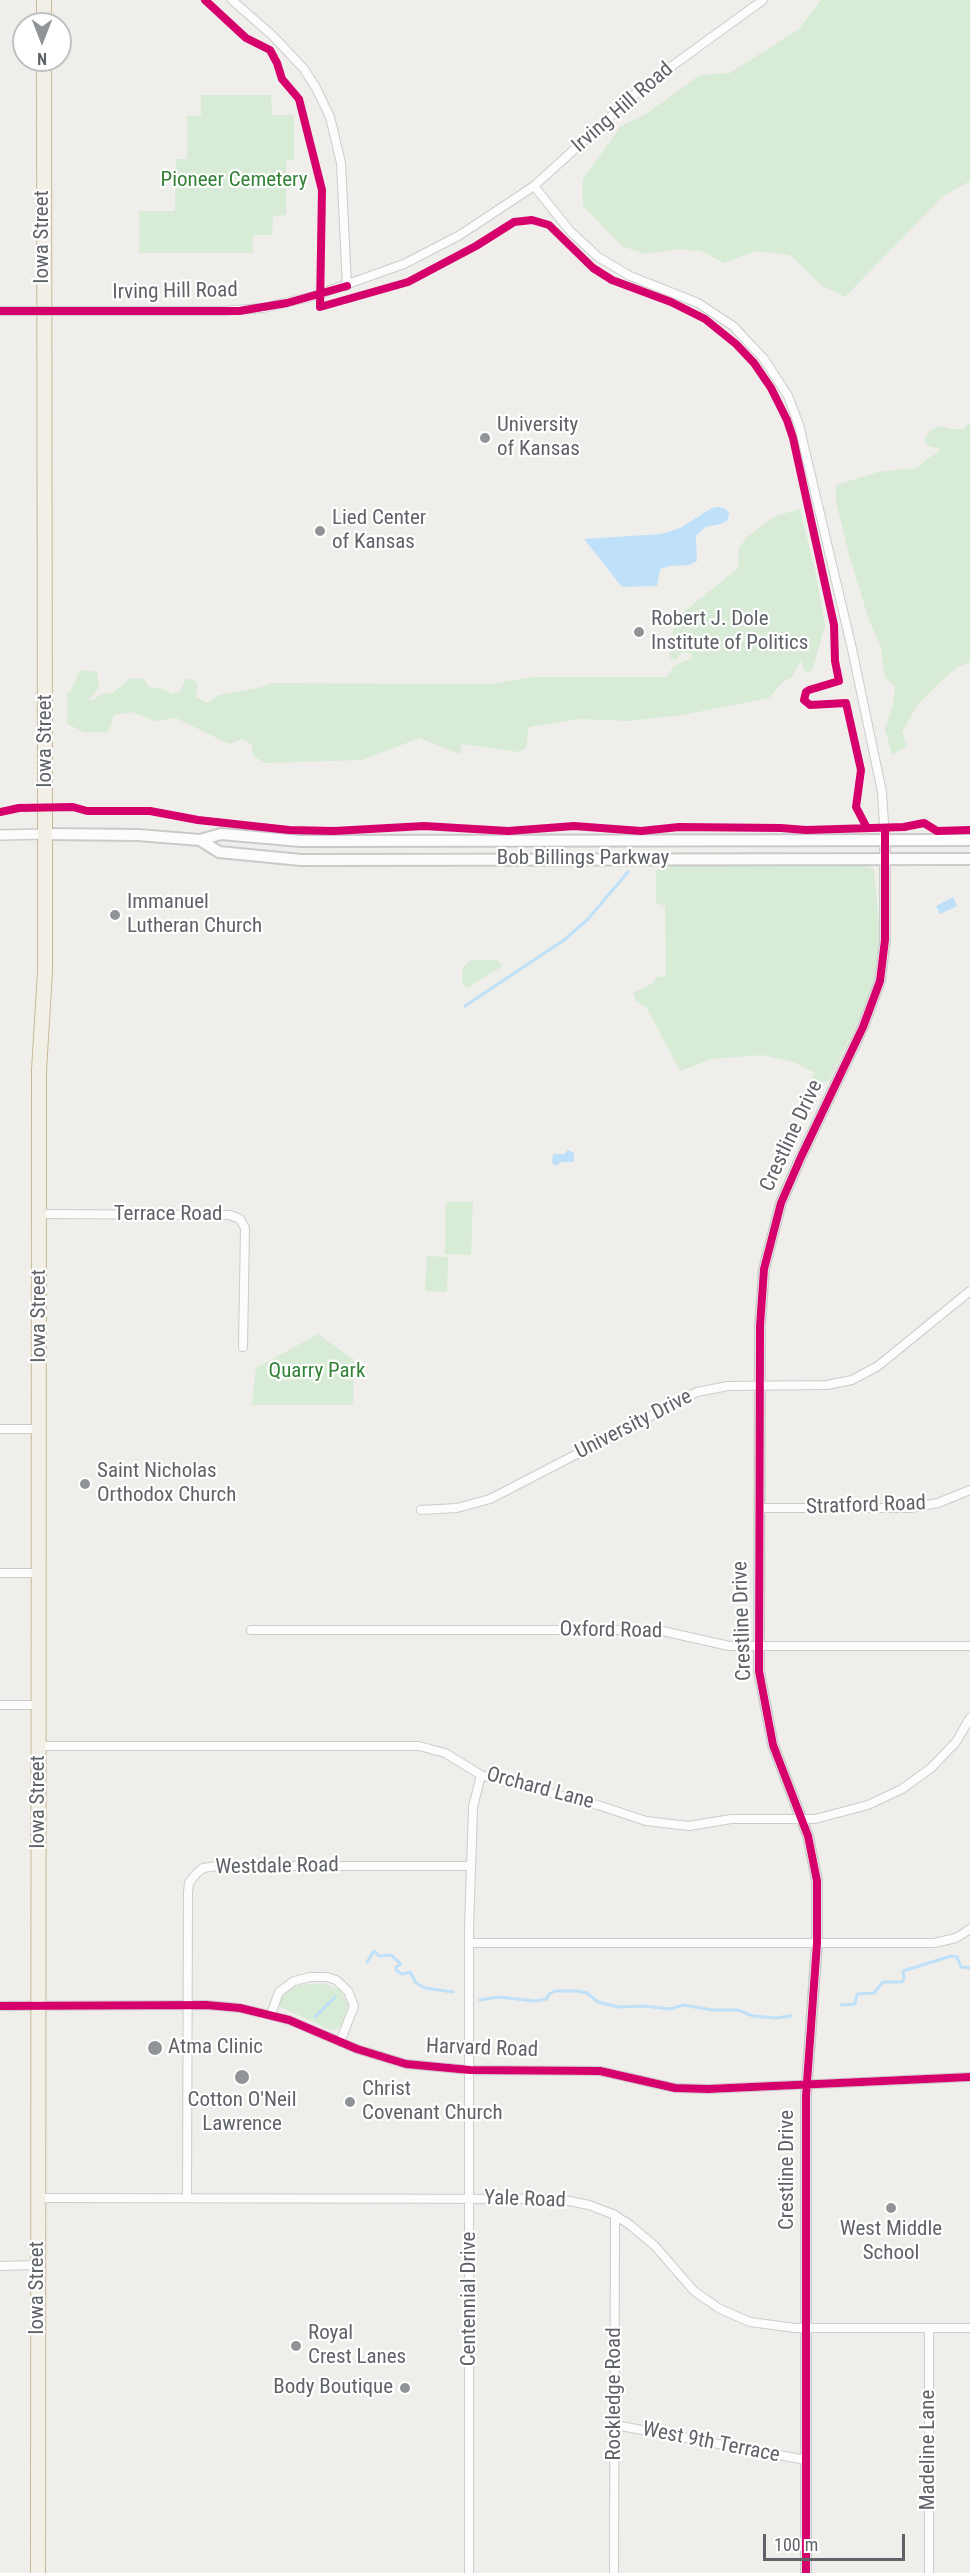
<!DOCTYPE html>
<html>
<head>
<meta charset="utf-8">
<style>
	body { margin:0 }
	#map { position:relative; width:970px; height:2573px; overflow:hidden; background:#efeeea; font-family:"Roboto Condensed",sans-serif }
	canvas { display:block }
	.north { position:absolute; left:12px; top:12px; width:60px; height:60px; box-sizing:border-box; background:#fff; border:2px solid #bfc1c3; border-radius:50%; rotate:180deg; font-size:16px; font-weight:700; line-height:24px; text-align:center; color:#5f6368 }
	.north::after { content:''; display:block; margin:auto; width:21px; height:27px; background:#919496; clip-path:polygon(50% 0,100% 100%,50% 72%,0 100%) }
	.scale { position:absolute; left:763px; top:2534px; width:142px; height:27px; box-sizing:border-box; border:3px solid #5f6368; border-top:0; padding-left:8px; font-size:18px; line-height:21px; white-space:nowrap; color:#5f6368; -webkit-text-stroke:4px #fff; paint-order:stroke }
</style>
</head>
<body>
<div id="map">
<canvas width="970" height="2573"></canvas>
<div class="north">N</div>
<div class="scale">100 m</div>
</div>
<script>
const c = document.querySelector('canvas').getContext('2d');
c.lineJoin = 'round';
function paint(path, color) { c.fillStyle = color; c.fill(path, 'evenodd'); }
const shape = rows => new Path2D(rows.map(r => 'M' + r).join(''));
function trace(path, color, width, dash) { c.strokeStyle = color; c.lineWidth = width; c.lineCap = dash ? 'butt' : 'round'; c.setLineDash(dash || []); c.stroke(path); }
function drawText(font, color, halo, rows, align = 'center') {
  c.font = font + ' "Roboto Condensed",sans-serif'; c.lineWidth = 4.5; c.setLineDash([]); c.textBaseline = 'middle'; c.strokeStyle = halo; c.fillStyle = color; for (const [text, x, y, turn = 0] of rows) {
    c.save(); c.translate(x, y); c.rotate((+turn || 0) * Math.PI / 180); c.textAlign = isNaN(turn) ? turn : align; if (halo) c.strokeText(text, 0, 0); c.fillText(text, 0, 0); c.restore();
  }
}
paint(shape([
	[821,0,970,0,970,181,942,197,845,297,821,285,790,255,756,251,724,263,701,251,678,249,645,254,622,246,583,206,582,191,583,179,621,126,646,114,700,75,730,73,799,29],
	[201,95,271,95,272,115,294,115,294,160,286,161,286,215,273,216,272,235,253,235,253,253,139,253,139,211,175,211,176,159,187,159,187,116,201,116],
	[970,422,970,662,958,667,940,682,918,704,902,732,907,746,892,755,885,729,893,705,895,686,886,678,883,669,881,647,869,620,849,555,836,501,836,485,878,472,916,468,941,449,928,446,924,439,931,430,940,426,951,429,963,429],
	[800,509,816,575,825,625,812,671,805,672,801,661,791,678,783,682,769,698,682,715,629,721,580,719,529,727,526,748,518,752,462,744,460,754,420,738,362,760,265,763,253,756,252,745,242,739,229,744,176,718,154,721,132,712,114,715,108,732,84,732,67,724,67,693,70,692,80,670,97,672,99,687,89,700,93,700,101,694,112,693,131,678,144,679,149,687,164,689,172,694,181,691,185,679,195,680,198,685,196,697,207,703,219,695,262,687,272,683,492,684,532,677,667,677,674,666,692,658,692,654,682,652,675,660,669,658,675,619,738,568,739,548,747,537,775,516],
	[665,865,865,865,874,869,880,933,874,979,864,1010,829,1081,821,1082,812,1078,814,1072,793,1062,762,1055,712,1059,680,1071,647,1008,636,1001,633,993,653,983,657,977,666,976,665,906,656,903,656,871],
	[472,960,497,960,503,966,467,988,462,983,462,970,466,964],
	[446,1202,473,1202,471,1255,445,1254],
	[427,1256,448,1257,447,1292,425,1291],
	[318,1334,354,1360,353,1405,252,1405,256,1368],
	[323,1983,340,1990,348,2004,342,2025,336,2029,331,2030,280,2007,281,1999,288,1990,300,1985]
]), '#d8ebd6');
paint(shape([
	[718,507,724,508,729,512,728,520,721,524,705,527,696,536,697,561,689,565,670,566,660,569,657,586,622,587,584,539,661,534,680,528,712,508],
	[953,897,957,906,940,914,936,906],
	[568,1150,574,1153,574,1162,561,1162,556,1166,552,1163,553,1154,564,1154]
]), '#bfe0f9');
trace(shape([
	[465,1006,564,940,588,919,628,872],
	[367,1962,374,1951,379,1956,391,1955,401,1964,396,1967,396,1970,402,1974,410,1972,416,1983,425,1988,453,1992],
	[480,2000,499,1997,535,2001,547,1999,549,1994,555,1991,577,1991,587,1993,598,2002,618,2007,644,2006,671,2009,683,2005,712,2010,738,2010,753,2016,775,2018,791,2016],
	[841,2005,855,2004,857,1994,874,1993,883,1982,902,1982,904,1979,903,1971,951,1956,957,1957,961,1967,970,1968],
	[315,2017,335,1997]
]), '#bfe0f9', 3);
const minor = shape([
	[232,0,273,36,304,69,316,88,330,117,341,163,347,286],
	[534,186,570,231,598,257,630,276,698,303,733,326,764,359,788,396,799,425,852,649,882,792,885,840],
	[84,311,222,311,263,308,314,296,404,264,460,235,534,186,643,87,763,0],
	[39,1214,230,1215,240,1219,245,1228,243,1347],
	[0,1429,40,1429],
	[759,1508,910,1508,938,1503,970,1490],
	[421,1510,457,1508,490,1499,697,1392,728,1386,827,1385,852,1380,878,1366,970,1291],
	[0,1573,39,1573],
	[251,1630,658,1630,729,1646,970,1646],
	[0,1705,40,1705],
	[40,1746,419,1746,445,1753,481,1775,494,1779,598,1805,646,1821,689,1826,731,1819,815,1819,868,1805,902,1789,931,1768,956,1742,970,1718],
	[469,1943,934,1943,956,1938,970,1929],
	[0,2006,206,2005,240,2008,289,2020,357,2049,406,2064,470,2070,600,2071,675,2088,708,2089,970,2077],
	[271,2014,279,1992,294,1981,310,1977,327,1977,336,1980,348,1991,354,2006,340,2042],
	[38,2198,559,2199,589,2205,615,2215,630,2225,655,2246,694,2291,720,2309,750,2322,795,2328,970,2328],
	[187,2198,188,1893,189,1883,195,1875,203,1868,218,1866,471,1866],
	[0,2266,38,2265],
	[929,2328,929,2573],
	[615,2425,806,2460],
	[469,2573,469,1929,473,1807,481,1775],
	[614,2573,615,2215]
]);
const tertiary = shape([
	[0,835,45,834],
	[806,2573,806,2096,817,1943,817,1881,808,1836,773,1745,759,1671,760,1326,764,1269,781,1203,801,1157,863,1027,880,981,885,940,885,840]
]);
const secondary = shape([
	[45,834,138,835,200,840,221,834,301,841,970,840],
	[200,840,219,852,301,860,970,859]
]);
const trunk = shape([
	[44,24,44,0],
	[38,2573,39,1070,45,972,45,807,44,60]
]);
trace(minor, '#cbcccc', 10);
trace(tertiary, '#cbcccc', 12);
trace(secondary, '#cacacb', 14);
trace(trunk, '#c8b996', 16);
trace(minor, '#fdfcfc', 8);
trace(tertiary, '#fdfcfc', 9);
trace(secondary, '#fdfcfc', 10);
trace(trunk, '#f2f0e6', 14);
const minorBridge = shape([
	[0,311,84,311]
]);
trace(minorBridge, '#cbcccc', 10, []);
trace(minorBridge, '#fdfcfc', 8);
trace(shape([
	[205,0,246,38,270,50,277,63,282,79,299,99,322,190,320,307,408,282,476,246,514,222,532,220,549,225,593,268,612,280,671,302,705,319,736,344,754,363,771,388,787,420,793,438,834,625,835,661,839,681,809,690,806,692,804,700,810,705,846,703,861,770,856,807,867,828],
	[0,311,239,311,287,303,347,286],
	[0,812,19,808,73,807,87,811,150,811,198,820,289,830,334,831,424,826,508,831,574,826,641,831,679,827,781,828,806,830,904,827,924,823,937,831,970,830],
	[0,2006,206,2005,240,2008,289,2020,357,2049,406,2064,470,2070,600,2071,675,2088,708,2089,970,2077],
	[806,2573,806,2096,817,1943,817,1881,808,1836,773,1745,759,1671,760,1326,764,1269,781,1203,801,1157,863,1027,880,981,885,940,885,828]
]), '#d6006c', 8);
for (const [x, y, r, color] of [
	[485,438,6,"#919496"],
	[320,531,6,"#919496"],
	[639,632,6,"#919496"],
	[115,915,6,"#919496"],
	[85,1484,6,"#919496"],
	[155,2048,8,"#919496"],
	[242,2077,8,"#919496"],
	[350,2102,6,"#919496"],
	[891,2208,6,"#919496"],
	[296,2346,6,"#919496"],
	[405,2388,6,"#919496"]
]) { const dot = new Path2D(); dot.arc(x, y, r, 0, 2 * Math.PI); c.fillStyle = color; c.fill(dot); trace(dot, '#fff', 2); }
drawText('21px', '#5f6368', '#fff', [
	["Irving Hill Road",623,108,-41],
	["Iowa Street",43,237,-90],
	["Irving Hill Road",175,292,-1],
	["Iowa Street",46,741,-90],
	["Bob Billings Parkway",583,859],
	["Crestline Drive",792,1136,-65],
	["Terrace Road",168,1215],
	["Iowa Street",40,1316,-90],
	["University Drive",634,1425,-27],
	["Stratford Road",866,1506,-2],
	["Crestline Drive",743,1621,-92],
	["Oxford Road",611,1631,1],
	["Orchard Lane",540,1789,15],
	["Iowa Street",39,1802,-90],
	["Westdale Road",277,1867,-1],
	["Harvard Road",482,2049,2],
	["Crestline Drive",788,2170,-90],
	["Yale Road",525,2200,2],
	["Iowa Street",38,2288,-90],
	["Centennial Drive",470,2299,-90],
	["Rockledge Road",615,2394,-90],
	["West 9th Terrace",711,2443,11],
	["Madeline Lane",929,2450,-90]
]);
drawText('21px', '#348238', '#fff', [
	["Pioneer Cemetery",234,181],
	["Quarry Park",317,1372]
]);
drawText('21px', '#5f6368', '#fff', [
	["University",497,426],
	["of Kansas",497,450],
	["Lied Center",332,519],
	["of Kansas",332,543],
	["Robert J. Dole",651,620],
	["Institute of Politics",651,644],
	["Immanuel",127,903],
	["Lutheran Church",127,927],
	["Saint Nicholas",97,1472],
	["Orthodox Church",97,1496],
	["Atma Clinic",168,2048],
	["Christ",362,2090],
	["Covenant Church",362,2114],
	["Cotton O'Neil",242,2101,"center"],
	["Lawrence",242,2125,"center"],
	["West Middle",891,2230,"center"],
	["School",891,2254,"center"],
	["Royal",308,2334],
	["Crest Lanes",308,2358],
	["Body Boutique",393,2388,"right"]
], 'left');
</script>
</body>
</html>
